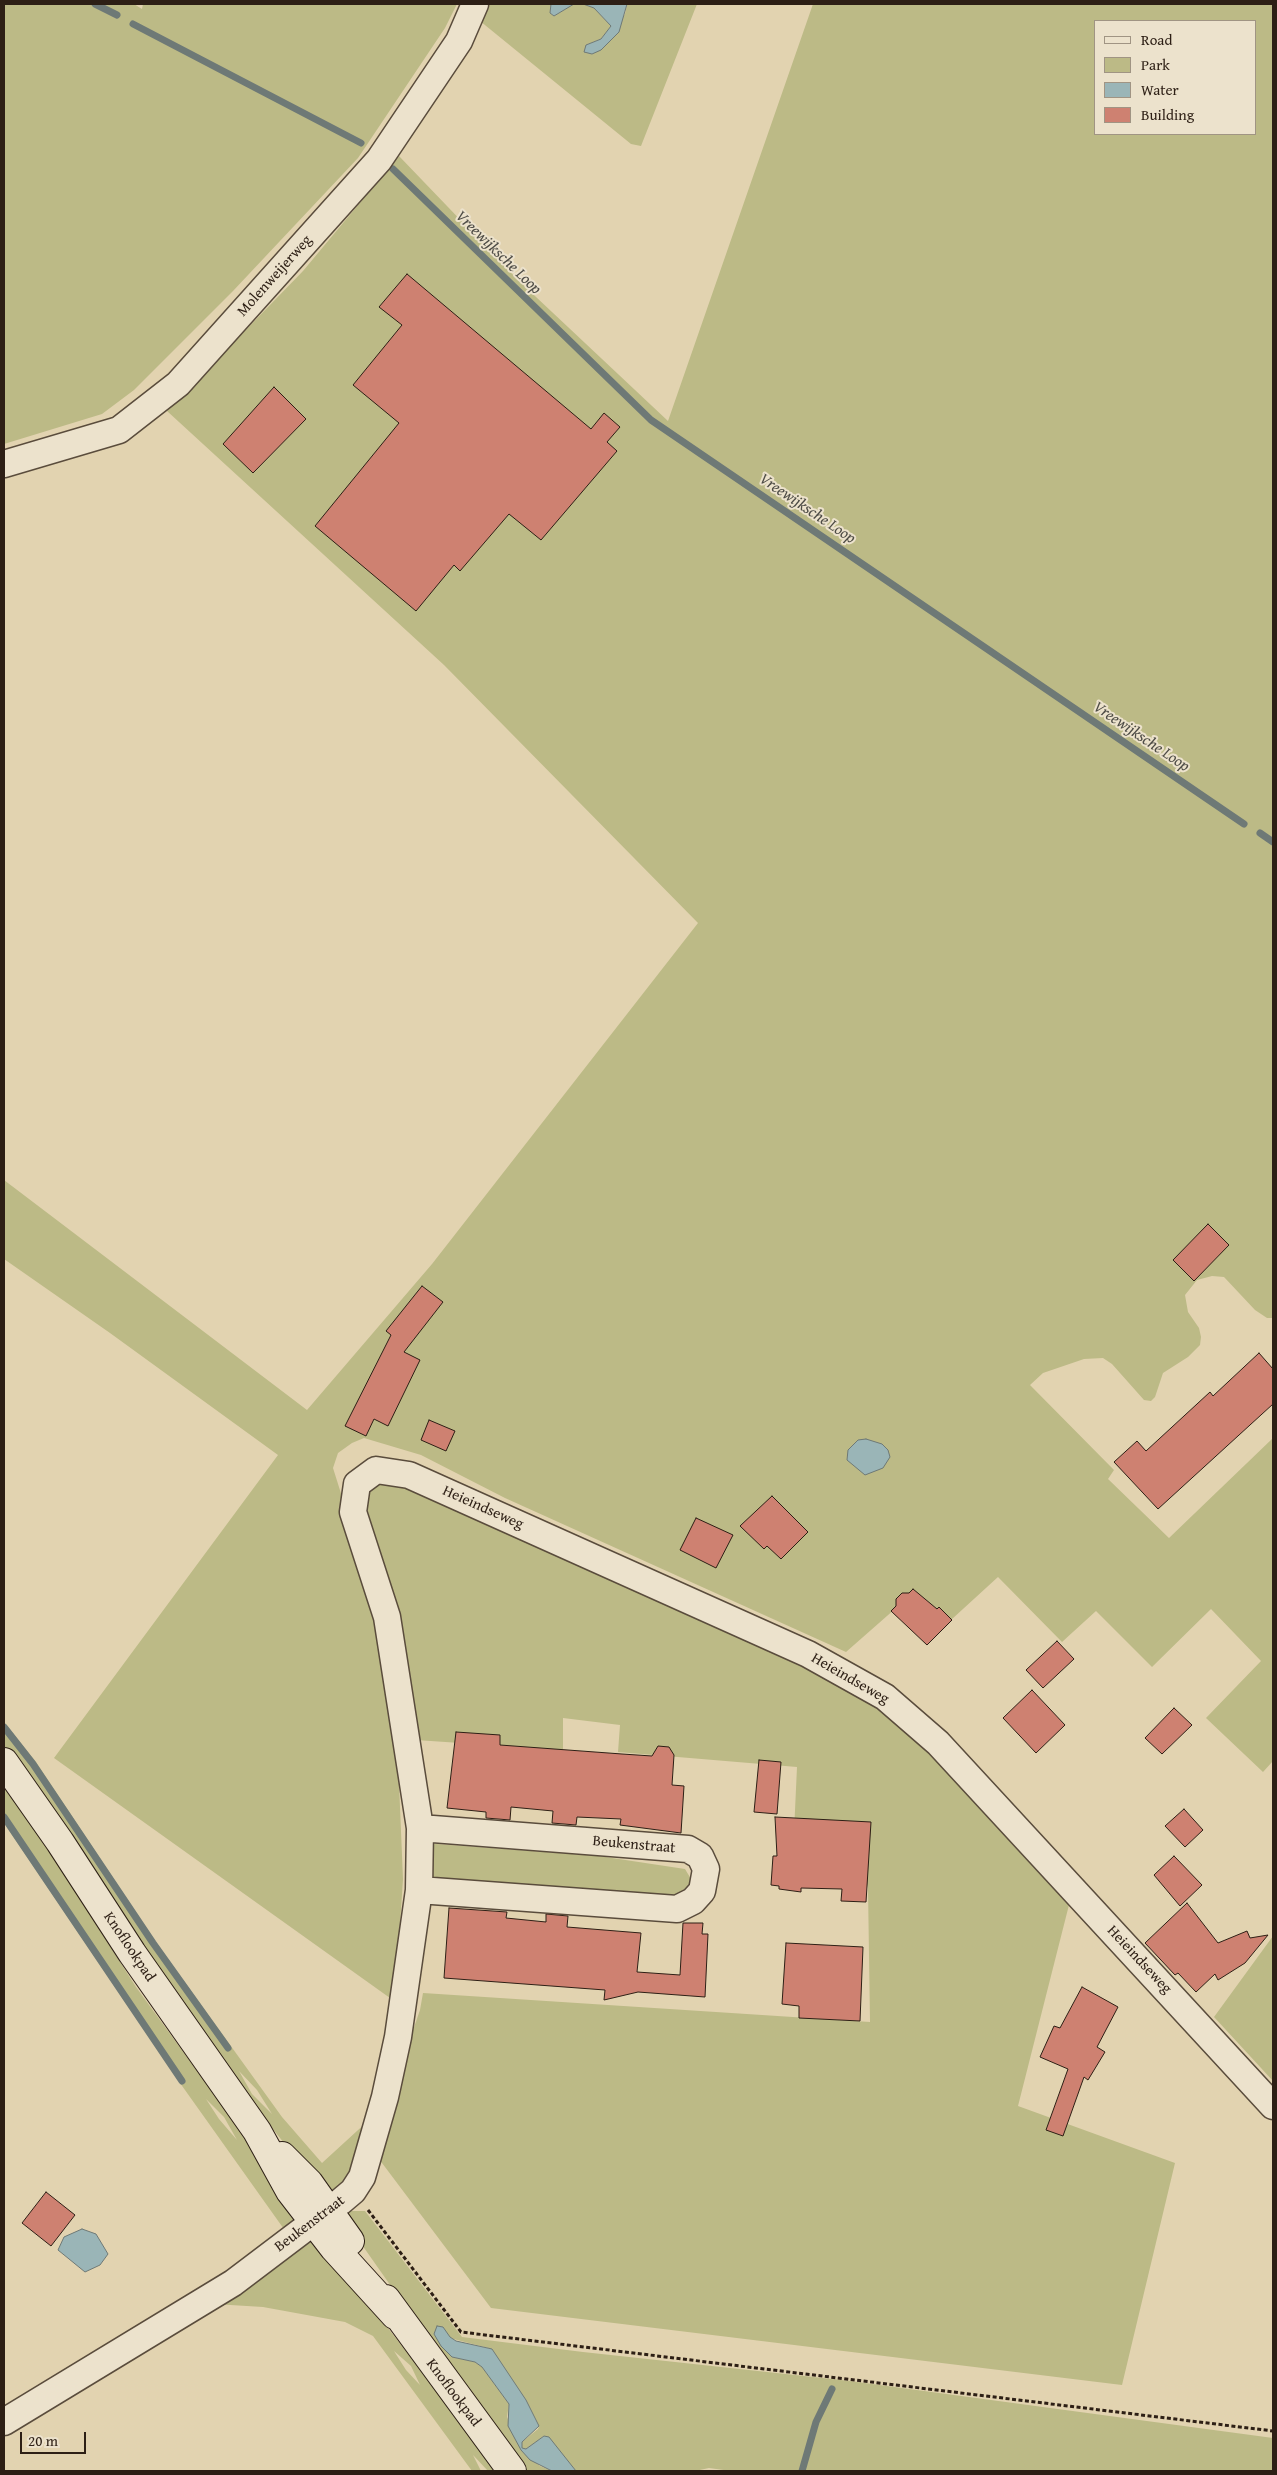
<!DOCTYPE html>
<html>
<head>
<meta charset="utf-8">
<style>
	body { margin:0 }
	#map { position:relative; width:1277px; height:2475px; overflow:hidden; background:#e2d3b0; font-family:"Gentium Book Plus",serif }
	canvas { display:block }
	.frame { position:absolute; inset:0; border:5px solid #2d1f15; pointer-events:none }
	.legend { position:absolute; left:1094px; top:20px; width:162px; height:115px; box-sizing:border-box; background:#ece2cc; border:1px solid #a09483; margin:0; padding:6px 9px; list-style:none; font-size:15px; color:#2d1f15 }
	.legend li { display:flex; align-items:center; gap:10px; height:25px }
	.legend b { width:25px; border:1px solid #a09483 }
	.scale { position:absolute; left:20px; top:2432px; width:66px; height:22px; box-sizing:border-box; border:2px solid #2d1f15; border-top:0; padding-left:6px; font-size:15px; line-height:18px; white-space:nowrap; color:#2d1f15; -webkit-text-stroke:4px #ece2cc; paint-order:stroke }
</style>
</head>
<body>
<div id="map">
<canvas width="1277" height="2475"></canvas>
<div class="frame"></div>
<ul class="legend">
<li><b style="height:6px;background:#ece2cc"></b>Road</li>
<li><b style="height:14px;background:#bcba86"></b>Park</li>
<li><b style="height:14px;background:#9ab5b7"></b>Water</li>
<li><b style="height:14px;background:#ce8171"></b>Building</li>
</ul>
<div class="scale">20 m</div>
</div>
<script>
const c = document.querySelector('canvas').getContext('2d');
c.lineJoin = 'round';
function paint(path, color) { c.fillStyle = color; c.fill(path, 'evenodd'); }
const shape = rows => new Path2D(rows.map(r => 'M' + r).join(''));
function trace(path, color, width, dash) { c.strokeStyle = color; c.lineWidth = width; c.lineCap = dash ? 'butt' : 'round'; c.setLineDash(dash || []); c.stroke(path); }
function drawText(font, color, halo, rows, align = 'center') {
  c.font = font + ' "Gentium Book Plus",serif'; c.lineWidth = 4; c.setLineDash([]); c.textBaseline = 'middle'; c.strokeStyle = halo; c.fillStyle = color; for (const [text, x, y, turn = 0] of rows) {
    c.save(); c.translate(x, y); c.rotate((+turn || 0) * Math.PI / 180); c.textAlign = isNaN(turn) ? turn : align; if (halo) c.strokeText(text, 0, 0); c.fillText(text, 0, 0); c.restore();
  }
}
paint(shape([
	[4,4,134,4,142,9,143,4,457,4,445,28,358,158,233,291,134,390,102,414,4,444],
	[487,4,551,4,550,13,554,16,574,4,583,4,594,8,611,26,601,39,586,45,592,54,625,14,627,4,697,4,641,146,631,144,480,21],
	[813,4,1273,4,1273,1318,1267,1318,1255,1310,1224,1277,1212,1276,1197,1280,1185,1295,1188,1312,1199,1328,1201,1337,1200,1345,1188,1357,1163,1373,1155,1397,1151,1401,1144,1400,1112,1364,1103,1358,1084,1359,1043,1373,1030,1385,1114,1470,1108,1479,1169,1538,1273,1438,1273,1761,1263,1772,1206,1718,1261,1661,1211,1609,1152,1667,1096,1611,1062,1642,998,1577,940,1630,912,1594,846,1652,505,1498,421,1455,364,1438,352,1443,338,1453,333,1468,366,1573,391,1684,399,1783,403,1879,399,1940,390,1998,54,1758,278,1455,110,1333,4,1259,4,1180,307,1410,432,1264,698,923,444,665,167,411,303,271,399,156,519,281,668,421],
	[1096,21,1256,21,1256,134,1096,134],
	[387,1477,884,1700,1071,1897,1018,2106,1175,2163,1122,2385,491,2308,379,2159,401,2065,420,2010,423,1993,870,2022,868,1888,862,1864,794,1832,797,1767,618,1752,620,1725,563,1718,563,1750,416,1740,366,1503,367,1491],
	[4,1722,36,1762,155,1941,233,2049,282,2117,322,2163,369,2120,350,2178,327,2197,249,2099,4,1747],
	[239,2071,257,2090,272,2114,252,2094],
	[4,1786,35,1828,136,1987,304,2218,286,2232,180,2083,4,1823],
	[206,2099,224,2117,237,2140,219,2119],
	[436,1844,599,1856,685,1869,691,1879,692,1899,426,1880,424,1845],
	[1273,1936,1273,2081,1214,2017],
	[351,2211,365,2211,462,2337,583,2352,850,2381,1273,2438,1273,2471,731,2471,709,2468,695,2471,576,2471,544,2436,526,2449,522,2448,522,2442,538,2429,539,2426,526,2400,492,2349,434,2334,452,2357,475,2362,482,2367,509,2404,507,2417,521,2450,540,2466,552,2471,527,2471,426,2336,341,2215],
	[313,2232,409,2355,496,2471,488,2471,473,2455,481,2471,472,2471,373,2336,345,2322,263,2307,214,2304],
	[394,2351,411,2366,420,2385,406,2370]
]), '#bcba86');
const water = shape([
	[551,4,574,4,554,16,550,13,551,4],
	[583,4,627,4,619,32,601,50,592,54,584,52,586,45,601,39,611,26,594,8,583,4],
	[866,1439,882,1444,888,1450,890,1457,883,1468,865,1475,847,1460,848,1450,858,1440,866,1439],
	[82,2229,96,2234,108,2254,100,2265,85,2272,58,2250,64,2237,82,2229],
	[437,2326,443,2327,450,2337,456,2341,492,2349,526,2400,539,2426,522,2442,522,2448,526,2449,544,2436,549,2437,576,2471,552,2471,530,2460,521,2450,508,2426,509,2404,482,2367,475,2362,452,2357,441,2346,434,2334,437,2326]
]);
paint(water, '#9ab5b7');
trace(water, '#6e7976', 1);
trace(shape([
	[95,4,117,15],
	[133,24,361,143],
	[393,169,651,420,1244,824],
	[1260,833,1273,842],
	[4,1727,33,1764,153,1943,228,2048],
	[4,1817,182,2081],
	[802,2471,816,2422,832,2389]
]), '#6e7976', 7);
const building = shape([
	[407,274,591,429,604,413,620,427,607,442,617,451,541,540,509,514,460,571,454,565,416,611,315,526,399,423,353,385,402,325,379,307,407,274],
	[274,387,306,419,253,473,223,444,274,387],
	[1208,1224,1229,1245,1194,1281,1173,1260,1208,1224],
	[422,1286,443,1302,404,1352,420,1360,388,1426,374,1419,366,1436,345,1426,391,1335,386,1331,422,1286],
	[1259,1353,1273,1369,1273,1404,1158,1509,1114,1462,1137,1441,1146,1451,1210,1392,1213,1396,1259,1353],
	[429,1420,455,1431,446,1451,421,1440,429,1420],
	[772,1496,808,1532,781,1559,767,1546,764,1549,740,1526,772,1496],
	[696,1518,733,1535,716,1568,680,1550,696,1518],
	[913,1589,937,1609,939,1607,952,1620,927,1645,891,1611,896,1606,896,1599,902,1593,909,1593,913,1589],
	[1057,1641,1074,1659,1043,1688,1026,1670,1057,1641],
	[1032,1690,1065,1725,1036,1753,1003,1718,1032,1690],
	[1174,1708,1192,1725,1162,1754,1145,1738,1174,1708],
	[456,1732,500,1735,500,1745,622,1754,652,1756,658,1746,669,1747,674,1755,672,1785,684,1786,681,1833,620,1825,621,1819,577,1817,576,1825,552,1823,553,1811,511,1807,510,1820,486,1818,486,1812,447,1808,456,1732],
	[759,1760,781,1762,777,1814,754,1812,759,1760],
	[1184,1809,1203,1830,1185,1847,1165,1826,1184,1809],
	[775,1817,871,1822,866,1902,841,1901,842,1889,801,1888,801,1892,779,1889,779,1886,771,1885,773,1856,777,1856,775,1817],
	[1174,1856,1202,1885,1180,1906,1154,1875,1174,1856],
	[1187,1903,1218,1943,1247,1931,1250,1938,1268,1935,1245,1963,1218,1980,1215,1974,1196,1992,1178,1973,1175,1975,1145,1943,1187,1903],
	[449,1908,507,1912,506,1918,546,1922,546,1914,568,1916,567,1927,641,1933,637,1972,680,1975,683,1923,703,1923,702,1934,708,1934,705,1997,638,1992,604,2000,605,1990,444,1978,449,1908],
	[786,1943,863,1947,860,2021,799,2018,799,2006,782,2004,786,1943],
	[1082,1987,1118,2007,1097,2047,1105,2052,1088,2080,1084,2077,1063,2136,1046,2130,1068,2069,1040,2057,1054,2026,1060,2028,1082,1987],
	[46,2192,75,2215,51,2246,22,2223,46,2192]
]);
paint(building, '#ce8171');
trace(building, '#2d1f15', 1);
const street = shape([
	[4,464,119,430,178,384,379,160,459,41,475,4],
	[419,1890,677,1909,693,1901,702,1891,706,1869,700,1856,688,1849,420,1828],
	[4,2422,233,2283,340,2202,353,2191,362,2177,385,2097,398,2037,419,1890,420,1828,387,1617,353,1512,357,1484,376,1470,409,1475,808,1654,885,1697,938,1743,1273,2106]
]);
const secondary = shape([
	[4,1762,60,1842,132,1953,257,2131,290,2191,334,2248,395,2315],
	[282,2156,309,2183,350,2241],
	[386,2299,512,2471]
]);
trace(street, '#5a4c3c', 29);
trace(secondary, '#2d1f15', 30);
trace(shape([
	[368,2210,461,2332,1273,2431]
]), '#2d1f15', 3, [4, 2.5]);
trace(street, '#ece2cc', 26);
trace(secondary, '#ece2cc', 28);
drawText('15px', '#2d1f15', '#ece2cc', [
	["Molenweijerweg",275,276,-48],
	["Heieindseweg",483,1508,24],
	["Heieindseweg",850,1679,30],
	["Beukenstraat",634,1845,5],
	["Knoflookpad",129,1947,56],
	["Heieindseweg",1139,1960,47],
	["Beukenstraat",310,2224,-37],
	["Knoflookpad",453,2393,53]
]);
drawText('italic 16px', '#4e4c46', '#ece2cc', [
	["Vreewijksche Loop",498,253,44],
	["Vreewijksche Loop",807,509,34],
	["Vreewijksche Loop",1141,737,34]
]);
</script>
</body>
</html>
